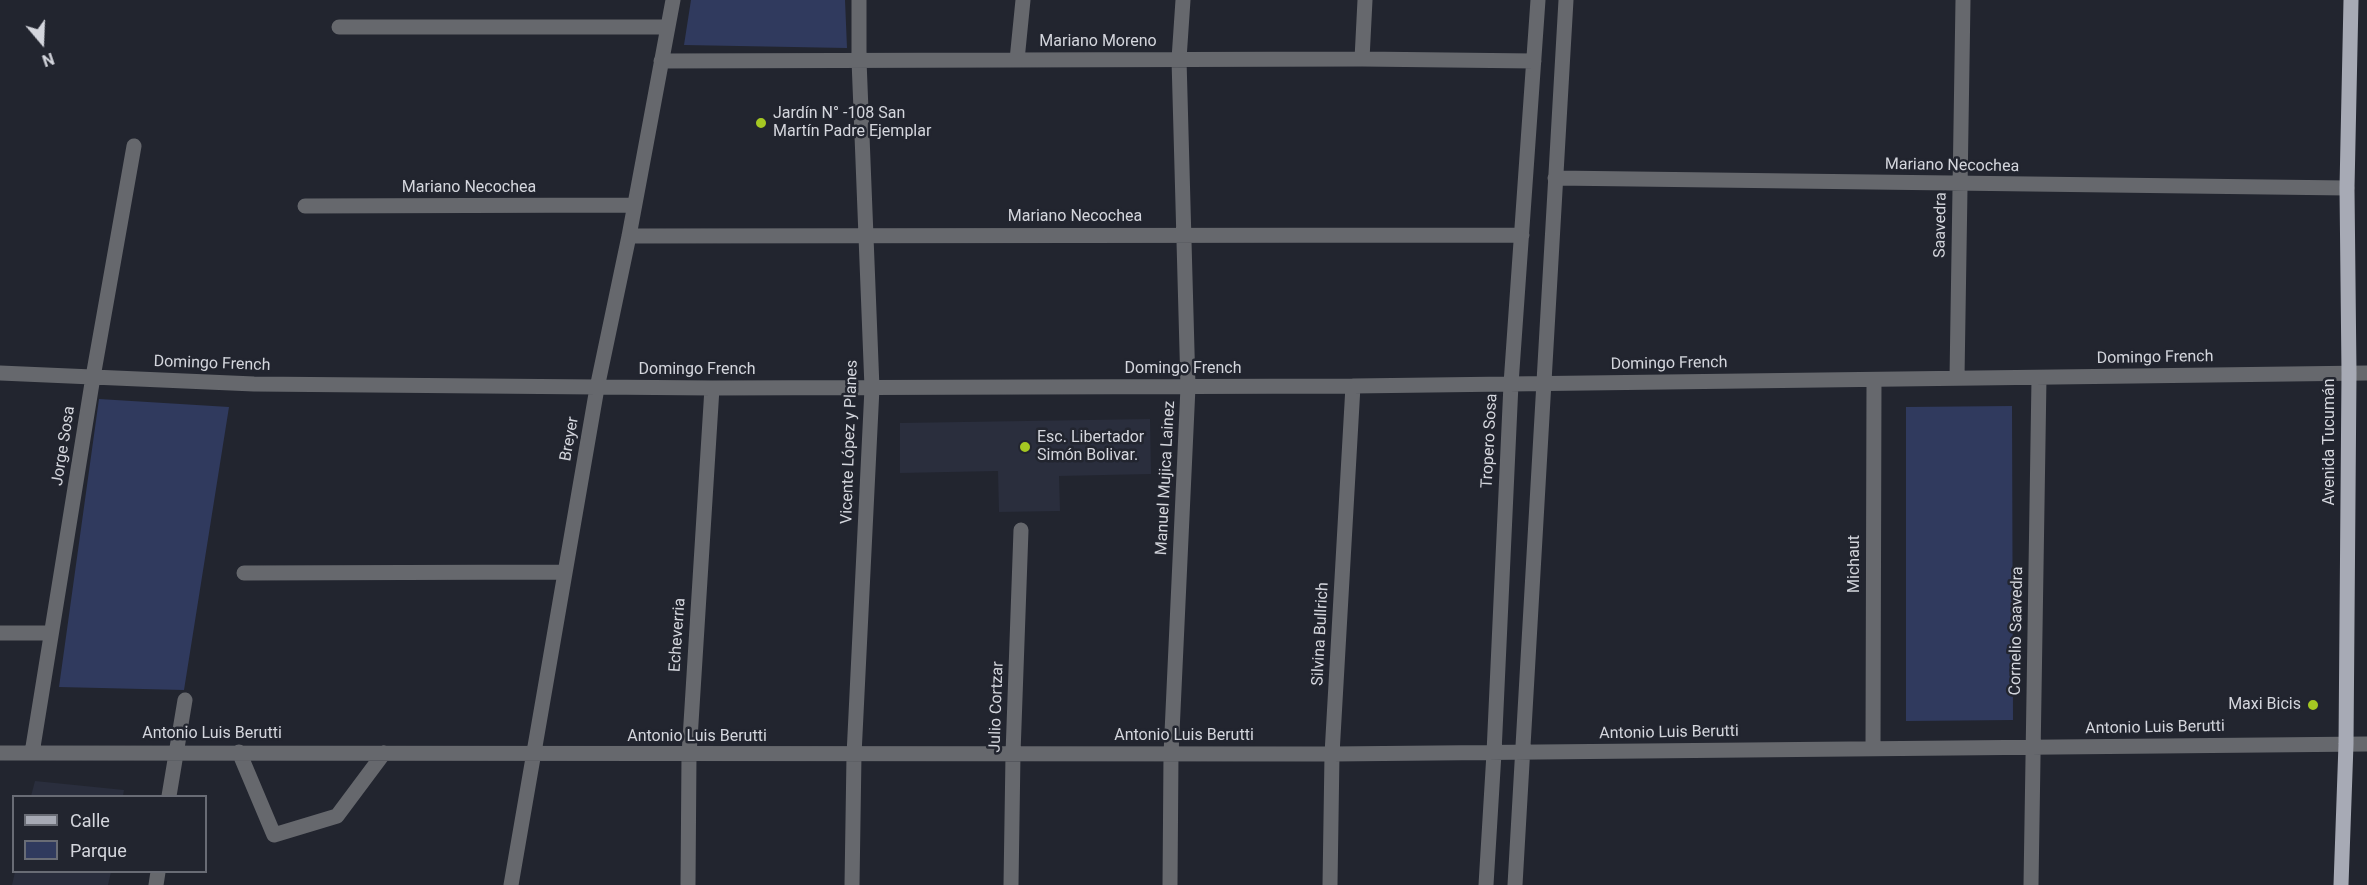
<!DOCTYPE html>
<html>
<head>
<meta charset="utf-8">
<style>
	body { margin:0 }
	#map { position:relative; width:2367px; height:885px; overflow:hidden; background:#22252f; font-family:Roboto,sans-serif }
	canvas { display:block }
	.legend { position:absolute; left:12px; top:795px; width:195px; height:78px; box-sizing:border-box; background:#22252f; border:2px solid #696c75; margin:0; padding:8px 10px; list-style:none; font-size:18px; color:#d4d6dd }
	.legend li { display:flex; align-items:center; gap:12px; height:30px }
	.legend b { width:30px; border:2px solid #696c75 }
	.north { position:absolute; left:12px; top:12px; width:60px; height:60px; -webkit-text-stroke:4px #22252f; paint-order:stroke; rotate:161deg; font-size:16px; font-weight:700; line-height:24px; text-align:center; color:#d4d6dd }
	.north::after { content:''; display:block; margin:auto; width:21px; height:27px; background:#d4d6dd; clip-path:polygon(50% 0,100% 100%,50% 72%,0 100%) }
</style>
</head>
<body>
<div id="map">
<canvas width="2367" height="885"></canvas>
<ul class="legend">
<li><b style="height:8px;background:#a7aab5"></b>Calle</li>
<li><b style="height:16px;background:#303a5e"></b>Parque</li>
</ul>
<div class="north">N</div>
</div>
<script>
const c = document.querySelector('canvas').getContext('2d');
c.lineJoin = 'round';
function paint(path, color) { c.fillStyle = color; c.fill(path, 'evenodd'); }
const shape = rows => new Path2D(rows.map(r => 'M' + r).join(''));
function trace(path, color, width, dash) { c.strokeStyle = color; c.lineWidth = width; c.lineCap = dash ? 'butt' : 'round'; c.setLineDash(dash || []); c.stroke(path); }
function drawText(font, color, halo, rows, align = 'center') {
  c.font = font + ' Roboto,sans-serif'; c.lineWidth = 5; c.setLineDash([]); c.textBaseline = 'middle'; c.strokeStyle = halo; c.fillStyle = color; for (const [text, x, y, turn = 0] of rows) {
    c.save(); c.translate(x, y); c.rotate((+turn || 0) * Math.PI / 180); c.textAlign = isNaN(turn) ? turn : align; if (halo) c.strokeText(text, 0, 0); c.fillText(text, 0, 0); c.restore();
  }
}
paint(shape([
	[1150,419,1151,474,1059,476,1060,511,999,512,998,471,900,473,900,423],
	[35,781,124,790,123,796,31,796],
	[15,872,111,872,108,885,12,885]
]), '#2a2e3d');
paint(shape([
	[691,0,845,0,847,48,684,45],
	[99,399,229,407,184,690,59,687],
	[2012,406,2013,720,1906,721,1906,407]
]), '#303a5e');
trace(shape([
	[339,27,668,27],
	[1362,59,1365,0],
	[1017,60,1023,0],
	[661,61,1362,59,1534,61],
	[1555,178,2347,188],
	[305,206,634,205],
	[629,236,1522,235],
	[0,373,254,384,712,388,1353,386,2367,373],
	[1957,378,1963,0],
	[244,573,565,572],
	[0,633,51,633],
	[1873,748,1874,380],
	[239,752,274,835,337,816,384,753],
	[0,753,1332,754,2367,744],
	[32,753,93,377,134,146],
	[169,796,185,700],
	[156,885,158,872],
	[511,885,597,388,629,236,673,0],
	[688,885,689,755,712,388],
	[852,885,854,755,872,388,859,60,859,0],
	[1011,885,1013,754,1021,530],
	[1170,885,1171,754,1188,387,1179,59,1183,0],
	[1330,885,1332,754,1353,386],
	[1486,885,1494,753,1511,384,1538,0],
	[1515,885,1566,0],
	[2031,885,2039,378]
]), '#66686d', 15);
trace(shape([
	[2341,885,2346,744,2349,373,2347,188,2351,0]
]), '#a7aab5', 15);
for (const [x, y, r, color] of [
	[761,123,6,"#a5c822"],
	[1025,447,6,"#a5c822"],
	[2313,705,6,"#a5c822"]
]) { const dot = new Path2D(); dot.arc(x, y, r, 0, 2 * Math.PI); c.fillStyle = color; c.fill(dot); trace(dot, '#22252f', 2); }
drawText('16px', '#d4d6dd', '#22252f', [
	["Mariano Moreno",1098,42],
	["Mariano Necochea",1952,166,1],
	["Mariano Necochea",469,188],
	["Mariano Necochea",1075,217],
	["Saavedra",1941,225,-89],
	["Domingo French",2155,358,-1],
	["Domingo French",212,364,2],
	["Domingo French",1669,364,-1],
	["Domingo French",1183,369],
	["Domingo French",697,370],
	["Breyer",570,439,-80],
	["Tropero Sosa",1490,441,-87],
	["Vicente López y Planes",850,442,-88],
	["Avenida Tucumán",2330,442,-90],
	["Jorge Sosa",64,446,-81],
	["Manuel Mujica Lainez",1166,478,-87],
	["Michaut",1855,564,-90],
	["Cornelio Saavedra",2017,631,-89],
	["Silvina Bullrich",1321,634,-87],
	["Echeverria",678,635,-86],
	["Julio Cortzar",997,707,-88],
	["Antonio Luis Berutti",2155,728,-1],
	["Antonio Luis Berutti",1669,733,-1],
	["Antonio Luis Berutti",212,734],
	["Antonio Luis Berutti",1184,736],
	["Antonio Luis Berutti",697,737]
]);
drawText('16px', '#d4d6dd', '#22252f', [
	["Jardín N° -108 San",773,114],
	["Martín Padre Ejemplar",773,132],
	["Esc. Libertador",1037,438],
	["Simón Bolivar.",1037,456],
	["Maxi Bicis",2301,705,"right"]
], 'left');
</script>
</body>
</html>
